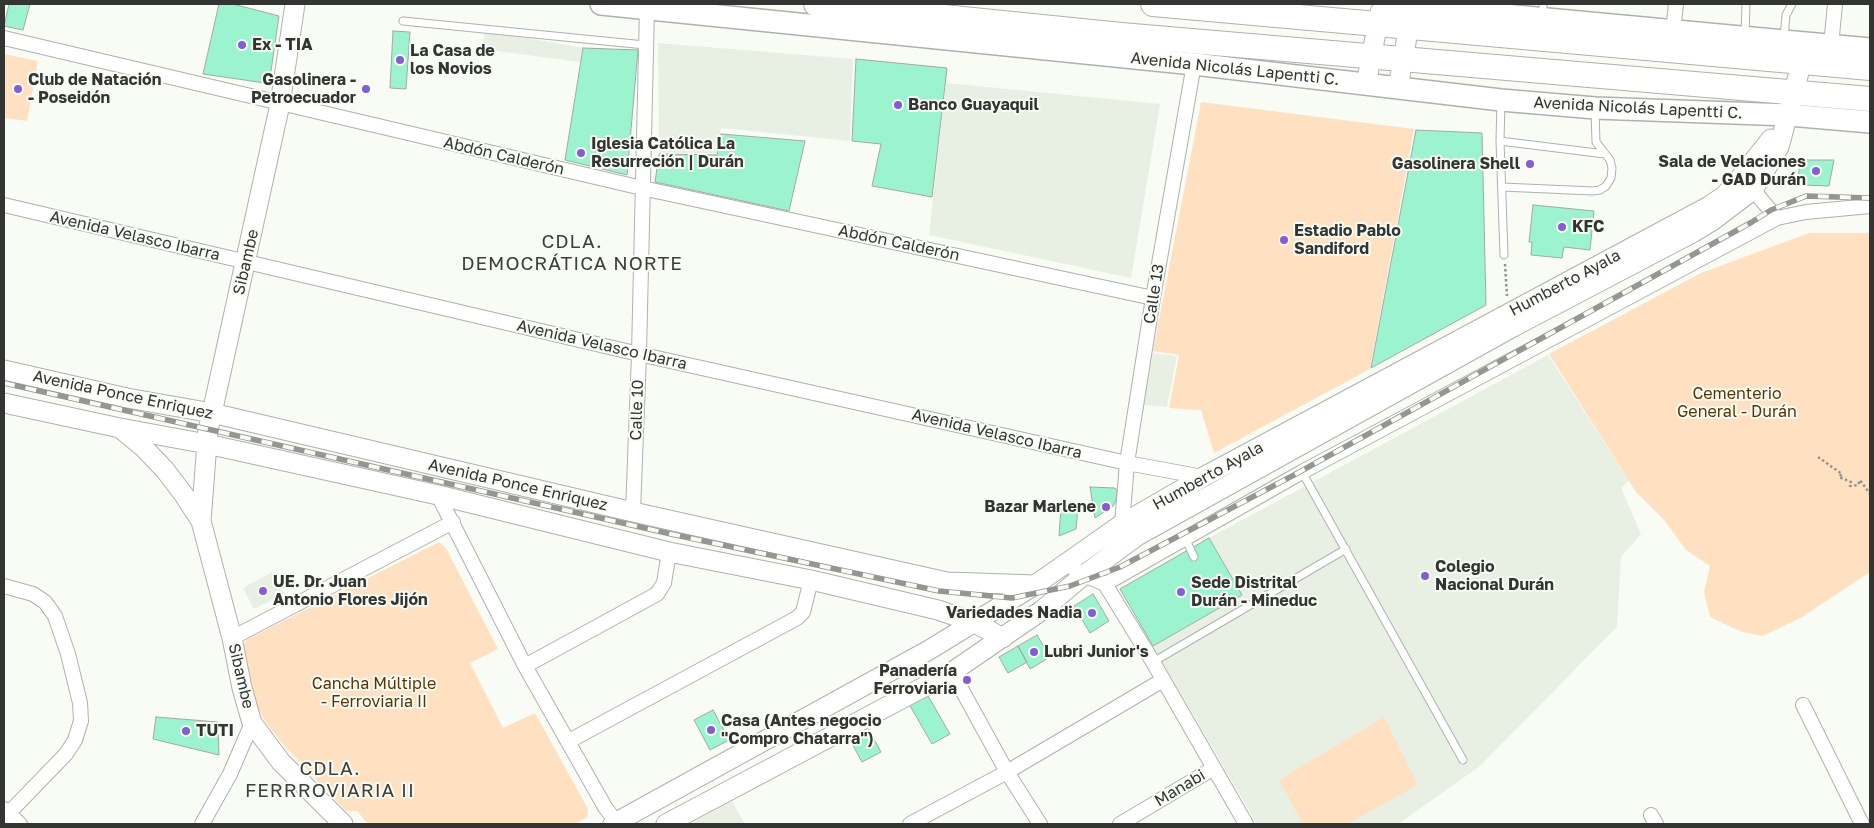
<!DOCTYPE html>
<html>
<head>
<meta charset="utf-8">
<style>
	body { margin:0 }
	#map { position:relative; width:1874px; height:828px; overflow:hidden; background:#f8fcf5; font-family:"Golos Text",sans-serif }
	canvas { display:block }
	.frame { position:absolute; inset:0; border:5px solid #333532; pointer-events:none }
</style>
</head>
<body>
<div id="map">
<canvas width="1874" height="828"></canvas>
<div class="frame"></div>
</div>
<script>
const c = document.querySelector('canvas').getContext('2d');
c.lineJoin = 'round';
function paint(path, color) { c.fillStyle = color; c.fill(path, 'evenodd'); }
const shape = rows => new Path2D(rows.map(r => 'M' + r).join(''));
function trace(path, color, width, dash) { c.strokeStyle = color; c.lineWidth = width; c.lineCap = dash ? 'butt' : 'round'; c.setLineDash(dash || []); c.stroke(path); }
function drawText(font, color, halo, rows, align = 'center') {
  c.font = font + ' "Golos Text",sans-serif'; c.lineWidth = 4; c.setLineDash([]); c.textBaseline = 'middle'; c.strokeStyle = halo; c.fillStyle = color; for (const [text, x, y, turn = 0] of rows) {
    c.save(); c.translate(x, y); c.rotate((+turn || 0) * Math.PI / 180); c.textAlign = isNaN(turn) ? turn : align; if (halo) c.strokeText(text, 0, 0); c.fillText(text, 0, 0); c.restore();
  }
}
paint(shape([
	[485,32,533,39,583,48,580,62,482,49],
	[658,43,853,59,850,141,721,128,716,153,659,153],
	[946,83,1160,104,1131,278,929,235],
	[1153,353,1177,356,1167,407,1143,405],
	[1548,355,1629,481,1621,488,1641,534,1621,557,1617,627,1479,767,1398,824,1257,824,1153,646,1242,595,1209,538],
	[272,572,284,594,254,609,243,588],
	[732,801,745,824,690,824]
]), '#e8f0e3');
paint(shape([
	[4,54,38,61,27,121,4,118],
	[1201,102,1414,129,1370,369,1214,453,1201,410,1169,408,1179,355,1153,351],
	[1809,233,1870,233,1870,572,1802,617,1763,636,1742,632,1710,617,1704,592,1710,566,1686,550,1664,520,1636,492,1549,354,1701,273],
	[439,542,446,548,498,649,470,663,503,728,535,713,587,807,588,812,587,817,575,824,368,824,357,811,346,811,282,743,266,723,256,704,250,686,243,644,248,639],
	[1384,717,1418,785,1347,824,1303,824,1279,780]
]), '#ffe1c2');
const building = shape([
	[9,4,30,4,23,30,4,26,9,4],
	[219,4,233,4,279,16,270,78,265,83,203,74,219,4],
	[393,31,410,32,406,89,390,88,393,31],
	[583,48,638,50,627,175,565,160,583,48],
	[856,59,947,68,932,197,872,186,881,144,852,141,856,59],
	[1416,130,1482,133,1486,305,1371,368,1416,130],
	[721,134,805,141,789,211,655,182,659,154,717,155,721,134],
	[1800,160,1834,160,1829,186,1803,185,1798,181,1800,160],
	[1533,205,1594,211,1590,250,1564,247,1562,258,1531,255,1532,242,1529,242,1533,205],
	[1090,487,1115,488,1117,491,1116,501,1113,506,1095,518,1090,487],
	[1061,507,1078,508,1076,529,1059,536,1061,507],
	[1209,538,1242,595,1153,646,1120,589,1209,538],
	[1093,594,1109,621,1090,633,1074,606,1093,594],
	[1037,635,1050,657,1030,669,1018,646,1037,635],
	[1018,646,1027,662,1008,673,999,657,1018,646],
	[927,694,950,734,932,744,909,704,927,694],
	[713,710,729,740,710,750,694,720,713,710],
	[156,717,218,722,219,755,153,739,156,717],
	[869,730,881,752,862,762,850,740,869,730]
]);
paint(building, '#9cf4cf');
trace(building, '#a2a9a5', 1);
const lane = shape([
	[1543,16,1543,4],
	[403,21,645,45],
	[1745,34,1746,4],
	[1784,38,1786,15,1792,4],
	[1501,102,1500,141,1504,255],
	[1500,141,1605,154],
	[1502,187,1593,191,1600,190,1606,186,1611,178,1612,168,1610,160,1596,142,1595,111],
	[1302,472,1463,760],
	[1185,538,1194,557],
	[1153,662,1346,549]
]);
const street = shape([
	[1673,31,1676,4],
	[4,38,642,188,1153,298],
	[1831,46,1835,4],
	[1753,190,1777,218],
	[4,205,639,354,1127,463,1203,477],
	[438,495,525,666,605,807,616,822],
	[633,512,639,354,647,8],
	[1122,524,1127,463,1153,298,1194,64],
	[1066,564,1084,575,1105,584,1302,472,1777,218,1806,212,1870,206],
	[1105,584,1153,662,1246,824],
	[4,586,33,594,45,602,55,616,68,654,80,703,81,721,75,740,66,754,4,818],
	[232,638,453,522],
	[525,666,657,594,664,583,669,552],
	[952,672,1007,772,1040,824],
	[1803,705,1862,824],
	[569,741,797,618,803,612,811,580],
	[4,809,20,824],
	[1651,815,1656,824],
	[202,824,230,774,252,723],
	[910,824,1007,772,1163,680],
	[1120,824,1214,768]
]);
const secondary = shape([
	[1366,84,1380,12],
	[1398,87,1411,15],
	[4,370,127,398,212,413,633,512,947,582,1036,585],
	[4,403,120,428,207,444,438,495,669,552,811,580,938,610,973,622,1003,638],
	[121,429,144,448,165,470,184,495,201,521,232,638,242,688,252,723,281,762,343,824],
	[201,521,208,430,212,413,280,104,295,4],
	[613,824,929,650,1035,585,1122,524,1203,477,1709,206,1724,196,1736,183,1771,139],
	[666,824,952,672,1041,611,1084,575,1137,536,1513,327,1694,232,1712,221,1753,190,1779,147,1805,50]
]);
const primary = shape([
	[601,4,1194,64,1501,100,1595,108,1789,115,1870,122],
	[1386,4,1870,49]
]);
const highway = shape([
	[816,4,1121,35,1870,99],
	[1153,4,1870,68]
]);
trace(lane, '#aeb2ac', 9);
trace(street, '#aeb2ac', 16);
trace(secondary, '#aeb2ac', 21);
trace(primary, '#aeb2ac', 24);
trace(highway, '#aeb2ac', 26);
trace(shape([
	[1505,264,1507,296],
	[1818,457,1842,474,1839,477,1851,482,1850,486,1858,485,1860,480,1870,494]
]), '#91948f', 2.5, [2.5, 2.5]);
trace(lane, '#fff', 7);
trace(street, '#fff', 14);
trace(secondary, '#fff', 19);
trace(primary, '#fff', 21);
trace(highway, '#fff', 24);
const rail = shape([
	[4,383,671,534,939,591,1012,598,1070,586,1120,567,1294,475,1752,222,1771,210,1806,196,1870,198]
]);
trace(rail, '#939691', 5.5);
trace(rail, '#f8fcf5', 4, [11]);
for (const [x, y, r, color] of [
	[242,45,5,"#835cd6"],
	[400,60,5,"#835cd6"],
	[18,89,5,"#835cd6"],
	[366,89,5,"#835cd6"],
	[898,105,5,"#835cd6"],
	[581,153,5,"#835cd6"],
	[1530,164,5,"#835cd6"],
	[1816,171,5,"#835cd6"],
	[1562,227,5,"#835cd6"],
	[1284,240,5,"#835cd6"],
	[1106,507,5,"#835cd6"],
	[1425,576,5,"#835cd6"],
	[263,591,5,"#835cd6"],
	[1181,592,5,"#835cd6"],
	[1092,613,5,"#835cd6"],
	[1034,652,5,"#835cd6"],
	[967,680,5,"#835cd6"],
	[711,730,5,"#835cd6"],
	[186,731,5,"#835cd6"]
]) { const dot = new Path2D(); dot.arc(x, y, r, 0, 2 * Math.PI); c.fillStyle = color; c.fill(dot); trace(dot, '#f8fcf5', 2); }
drawText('bold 16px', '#333532', '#f8fcf5', [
	["Ex - TIA",252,45],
	["La Casa de",410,51],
	["los Novios",410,69],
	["Club de Natación",28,80],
	["- Poseidón",28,98],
	["Gasolinera -",356,80,"right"],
	["Petroecuador",356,98,"right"],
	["Banco Guayaquil",908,105],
	["Iglesia Católica La",591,144],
	["Resurreción | Durán",591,162],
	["Sala de Velaciones",1806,162,"right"],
	["- GAD Durán",1806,180,"right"],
	["Gasolinera Shell",1520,164,"right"],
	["KFC",1572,227],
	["Estadio Pablo",1294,231],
	["Sandiford",1294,249],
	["Bazar Marlene",1096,507,"right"],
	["Colegio",1435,567],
	["Nacional Durán",1435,585],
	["UE. Dr. Juan",273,582],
	["Antonio Flores Jijón",273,600],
	["Sede Distrital",1191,583],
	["Durán - Mineduc",1191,601],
	["Variedades Nadia",1082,613,"right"],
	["Lubri Junior's",1044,652],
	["Panadería",957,671,"right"],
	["Ferroviaria",957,689,"right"],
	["Casa (Antes negocio",721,721],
	["\"Compro Chatarra\")",721,739],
	["TUTI",196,731]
], 'left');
drawText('16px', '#333532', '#f8fcf5', [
	["Avenida Nicolás Lapentti C.",1235,69,6],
	["Avenida Nicolás Lapentti C.",1638,108,3],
	["Abdón Calderón",504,156,13],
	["Avenida Velasco Ibarra",135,236,13],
	["Abdón Calderón",899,243,12],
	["Sibambe",246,262,-77],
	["Humberto Ayala",1565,283,-28],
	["Calle 13",1154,294,-81],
	["Avenida Velasco Ibarra",602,345,13],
	["Avenida Ponce Enriquez",123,395,12],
	["Calle 10",637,410,-88],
	["Avenida Velasco Ibarra",997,434,13],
	["Humberto Ayala",1208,476,-29],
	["Avenida Ponce Enriquez",518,485,13],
	["Sibambe",241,676,77],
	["Manabi",1180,788,-31]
]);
drawText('16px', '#573401', '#f8fcf5', [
	["Cementerio",1737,394],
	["General - Durán",1737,412],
	["Cancha Múltiple",374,684],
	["- Ferroviaria II",374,702]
]);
c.letterSpacing = '1px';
drawText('19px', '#3c3f3a', '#f8fcf5', [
	["CDLA.",572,242],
	["DEMOCRÁTICA NORTE",572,264],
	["CDLA.",330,769],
	["FERRROVIARIA II",330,791]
]);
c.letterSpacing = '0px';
</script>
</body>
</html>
